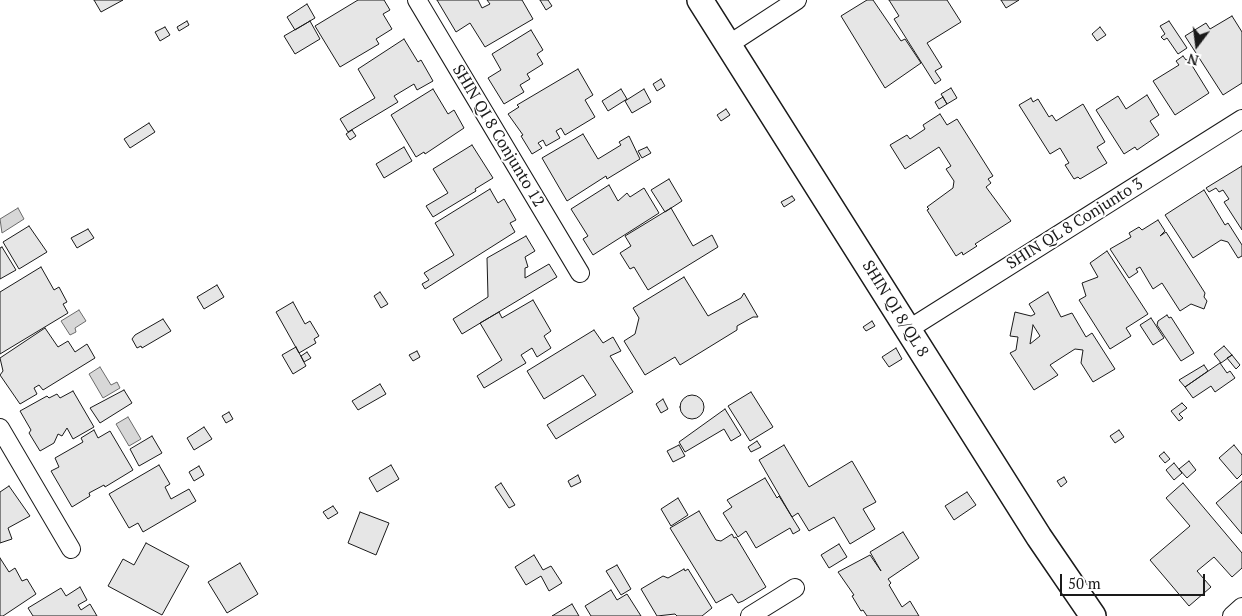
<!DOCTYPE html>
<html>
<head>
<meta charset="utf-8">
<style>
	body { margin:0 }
	#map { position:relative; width:1242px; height:616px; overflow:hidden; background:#fff; font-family:"PT Serif",serif }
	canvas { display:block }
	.north { position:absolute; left:1172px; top:20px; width:50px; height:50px; -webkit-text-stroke:4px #fff; paint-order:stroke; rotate:195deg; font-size:14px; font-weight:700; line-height:20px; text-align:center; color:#1a1a1a }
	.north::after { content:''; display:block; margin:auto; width:18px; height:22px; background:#1a1a1a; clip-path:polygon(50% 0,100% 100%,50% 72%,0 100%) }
	.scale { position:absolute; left:1060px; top:574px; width:145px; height:22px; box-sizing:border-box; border:2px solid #1a1a1a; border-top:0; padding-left:6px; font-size:15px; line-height:18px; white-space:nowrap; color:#1a1a1a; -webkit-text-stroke:4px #fff; paint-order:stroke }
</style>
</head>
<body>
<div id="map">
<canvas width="1242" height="616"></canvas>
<div class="north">N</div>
<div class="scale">50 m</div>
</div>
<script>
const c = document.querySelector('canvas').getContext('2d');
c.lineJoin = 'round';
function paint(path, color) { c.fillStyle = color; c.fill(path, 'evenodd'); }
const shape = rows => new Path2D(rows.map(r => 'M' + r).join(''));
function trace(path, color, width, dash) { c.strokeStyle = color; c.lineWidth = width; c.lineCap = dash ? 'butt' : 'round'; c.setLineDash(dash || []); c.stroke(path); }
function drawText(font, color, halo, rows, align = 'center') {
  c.font = font + ' "PT Serif",serif'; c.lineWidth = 4; c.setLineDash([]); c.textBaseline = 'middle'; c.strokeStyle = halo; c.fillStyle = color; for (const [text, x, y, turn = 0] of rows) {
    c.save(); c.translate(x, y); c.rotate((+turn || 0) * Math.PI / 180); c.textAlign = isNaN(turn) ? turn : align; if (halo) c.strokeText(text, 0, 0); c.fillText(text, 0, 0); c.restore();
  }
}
const water = shape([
	[18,208,24,219,2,233,0,219,18,208],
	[79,310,86,321,75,328,76,332,70,335,61,321,79,310],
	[100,367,111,385,117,382,120,388,103,398,89,374,100,367],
	[128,417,141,439,129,446,116,424,128,417]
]);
paint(water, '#d7d7d7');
trace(water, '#6a6a6a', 1);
const building = shape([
	[94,0,123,0,101,12,94,0],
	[358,0,384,0,390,10,383,14,392,29,376,39,379,44,340,67,315,26,358,0],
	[437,0,478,0,482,8,490,4,487,0,522,0,533,19,485,47,470,23,456,32,437,0],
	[540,0,548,0,552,6,546,10,540,0],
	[867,0,873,0,901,41,905,39,921,63,885,88,841,16,867,0],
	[889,0,947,0,961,22,927,43,942,67,935,71,941,80,935,84,894,19,899,16,889,0],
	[1001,0,1019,0,1006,8,1001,0],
	[307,4,315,18,295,30,287,17,307,4],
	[1232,16,1242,32,1242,83,1223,95,1185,36,1206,23,1210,29,1232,16],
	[187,21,189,25,179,31,177,27,187,21],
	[310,21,320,39,295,54,284,36,310,21],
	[1169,21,1187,48,1178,54,1167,38,1164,40,1161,37,1165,34,1160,26,1169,21],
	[165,27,170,35,160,41,155,32,165,27],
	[1100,27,1106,35,1097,41,1092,34,1100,27],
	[531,30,543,50,537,54,543,64,527,74,530,79,520,85,524,92,504,104,488,78,501,70,492,54,531,30],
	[404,39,418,62,421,60,433,81,417,90,414,84,394,96,398,102,348,132,340,119,375,98,358,69,404,39],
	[1183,56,1186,60,1188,59,1209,93,1175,115,1153,81,1179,65,1176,61,1183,56],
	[578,69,593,95,585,100,595,117,565,135,561,128,556,131,560,138,546,146,543,140,538,143,542,148,532,154,521,136,523,135,508,114,519,107,517,105,578,69],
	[661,79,665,86,657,91,653,84,661,79],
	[951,88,957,98,947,104,941,94,951,88],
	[433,89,448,114,454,110,464,128,425,154,424,152,416,157,391,115,433,89],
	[621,89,627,99,608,111,602,101,621,89],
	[644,89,651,102,632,113,625,101,644,89],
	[1147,95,1159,115,1150,121,1159,135,1137,150,1135,147,1124,154,1096,110,1118,96,1126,109,1147,95],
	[943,97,947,104,939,109,935,102,943,97],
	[1031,98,1033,102,1038,99,1049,117,1052,115,1056,121,1083,104,1105,142,1097,147,1107,163,1080,179,1078,177,1074,179,1065,165,1069,163,1060,148,1050,154,1019,105,1031,98],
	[726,109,730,115,721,121,717,115,726,109],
	[940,114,947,125,957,119,993,176,988,179,991,183,986,187,1011,221,975,244,977,246,963,255,962,252,956,256,927,210,929,209,927,207,953,188,954,181,946,169,951,166,939,147,905,169,890,145,907,135,910,139,925,129,923,125,940,114],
	[149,123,155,132,130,148,124,139,149,123],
	[352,130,356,136,350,140,346,134,352,130],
	[583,134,598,159,621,145,619,142,629,136,640,159,607,179,606,176,567,201,542,158,583,134],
	[472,145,493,178,475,189,476,191,433,217,426,206,448,193,433,169,472,145],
	[404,147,412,161,384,178,376,164,404,147],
	[647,147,651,153,642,158,638,151,647,147],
	[1242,166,1242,230,1224,202,1229,199,1223,190,1219,192,1216,188,1209,192,1206,188,1242,166],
	[669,179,682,201,665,212,651,190,669,179],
	[609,185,618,201,627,193,630,197,644,188,659,213,593,255,583,239,588,236,571,209,609,185],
	[490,189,498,203,504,199,516,220,510,223,515,232,425,289,422,284,429,280,424,273,454,255,435,223,490,189],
	[1204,190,1225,225,1228,223,1242,245,1242,256,1238,258,1228,242,1221,240,1193,258,1165,215,1204,190],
	[792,196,795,200,784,207,781,202,792,196],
	[671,208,693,246,712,235,718,247,648,290,634,267,630,269,620,253,631,246,625,236,671,208],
	[1158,220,1165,231,1160,236,1166,232,1205,293,1204,297,1207,301,1204,309,1191,304,1180,311,1162,283,1153,289,1140,267,1136,269,1138,272,1129,278,1110,249,1131,237,1129,233,1139,227,1142,230,1158,220],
	[29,226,47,252,19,269,3,242,29,226],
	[88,229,94,238,77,248,71,238,88,229],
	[526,236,535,251,525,257,528,267,525,268,525,278,549,264,557,277,462,334,453,319,488,297,487,258,526,236],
	[2,247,16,270,0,279,0,248,2,247],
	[1107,251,1148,314,1126,328,1131,336,1110,349,1079,300,1086,296,1082,283,1098,277,1090,263,1107,251],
	[41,267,54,290,59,287,67,302,63,304,68,313,0,354,0,292,41,267],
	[684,277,708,316,741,298,744,293,758,317,753,317,737,326,737,330,680,365,675,357,645,375,624,341,635,334,639,318,633,308,684,277],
	[217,285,224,297,204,309,197,297,217,285],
	[380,292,388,304,381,308,374,296,380,292],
	[1048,292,1061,317,1072,313,1086,337,1092,333,1115,369,1093,382,1081,363,1083,350,1075,349,1050,365,1058,375,1034,390,1010,353,1016,350,1018,337,1010,336,1015,312,1031,316,1035,314,1029,304,1048,292],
	[1033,325,1040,336,1030,344,1033,325],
	[533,300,551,331,544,336,551,348,537,357,532,348,521,355,526,363,484,388,477,376,502,360,480,323,499,312,502,318,533,300],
	[293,302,305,324,310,321,319,336,314,339,316,343,299,353,276,312,293,302],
	[1167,315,1169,318,1171,317,1194,353,1181,361,1157,325,1158,321,1167,315],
	[1151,318,1164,338,1153,345,1140,325,1151,318],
	[163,319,171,331,142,348,141,346,137,348,132,339,135,335,163,319],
	[872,321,875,326,866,331,863,327,872,321],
	[45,328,58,347,68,341,75,352,87,344,95,358,43,390,39,385,34,388,37,394,20,404,0,375,3,371,0,358,45,328],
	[594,330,603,343,613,337,621,351,610,356,633,392,556,439,547,425,596,395,583,375,544,399,527,371,594,330],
	[1224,346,1232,355,1221,363,1214,354,1224,346],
	[296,347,306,366,293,374,282,355,296,347],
	[896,348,902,359,889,367,882,357,896,348],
	[417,351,420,357,413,361,409,355,417,351],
	[307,352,311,358,304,362,301,356,307,352],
	[1232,355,1240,365,1236,369,1227,358,1232,355],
	[1220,363,1227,373,1230,371,1235,378,1215,392,1211,386,1193,398,1185,387,1220,363],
	[1204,365,1208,371,1185,387,1179,380,1204,365],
	[380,384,386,394,358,410,352,401,380,384],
	[124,390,132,403,100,423,90,408,124,390],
	[73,391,94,427,73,439,67,428,62,436,58,434,54,443,40,451,29,433,31,430,20,411,47,396,49,398,57,394,60,398,73,391],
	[751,392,773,427,750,441,728,406,751,392],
	'680 407a12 12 0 1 1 24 0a12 12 0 1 1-24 0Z',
	[663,399,668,409,661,413,656,404,663,399],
	[1182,403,1187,408,1179,414,1183,418,1179,421,1171,411,1182,403],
	[725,409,741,435,731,441,724,429,685,452,679,442,725,409],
	[229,412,233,419,226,423,222,416,229,412],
	[204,427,212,439,194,450,187,438,204,427],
	[94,430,98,438,110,431,133,470,105,487,104,485,89,493,90,496,72,507,51,471,59,467,55,458,83,442,81,438,94,430],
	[1119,430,1124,437,1115,443,1110,436,1119,430],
	[152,436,162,453,139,466,130,449,152,436],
	[757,441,761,447,751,452,748,447,757,441],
	[679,445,685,456,673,462,667,451,679,445],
	[784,445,809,487,852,461,876,502,863,509,875,529,850,544,834,517,809,531,798,513,792,517,759,460,784,445],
	[1234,445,1242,455,1242,474,1237,479,1219,458,1234,445],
	[1164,452,1170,459,1165,463,1159,456,1164,452],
	[1189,461,1196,470,1187,478,1179,469,1189,461],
	[1174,463,1182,473,1174,480,1166,470,1174,463],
	[159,465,170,484,165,487,171,499,189,489,196,501,143,532,138,523,129,528,109,494,159,465],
	[391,465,399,479,377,492,369,478,391,465],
	[199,466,204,475,194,481,189,472,199,466],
	[578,475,581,482,571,487,568,481,578,475],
	[1064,477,1067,482,1061,487,1057,481,1064,477],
	[765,478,777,498,779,496,800,530,793,534,790,528,756,548,746,531,738,537,723,513,732,507,727,500,765,478],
	[1242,481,1242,534,1216,503,1242,481],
	[501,483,515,505,509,508,495,487,501,483],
	[1183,483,1242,553,1242,568,1232,577,1214,557,1197,571,1211,587,1189,606,1150,560,1190,526,1166,498,1183,483],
	[9,486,30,516,8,528,12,539,0,543,0,492,9,486],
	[967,492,976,505,954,520,945,506,967,492],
	[678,498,688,515,671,526,661,509,678,498],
	[333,506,338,513,328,519,323,512,333,506],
	[699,511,716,540,721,541,732,534,734,538,736,537,766,587,743,601,738,603,732,594,716,603,670,528,699,511],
	[360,512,389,523,376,555,348,543,360,512],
	[903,532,919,558,888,579,891,583,889,585,902,607,910,601,919,616,867,616,863,610,861,611,852,596,854,595,838,572,870,555,881,571,870,552,903,532],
	[146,543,189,566,162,615,108,586,123,559,134,565,146,543],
	[839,544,847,557,829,568,821,555,839,544],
	[534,555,543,570,551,566,562,583,549,591,541,576,526,585,515,567,534,555],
	[0,558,9,572,15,568,22,581,27,579,36,594,3,616,0,616,0,558],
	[240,563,258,594,227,613,208,582,240,563],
	[617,565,631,589,621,595,606,571,617,565],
	[684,569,685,571,688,569,712,608,702,616,677,616,675,614,657,616,641,589,663,576,668,578,684,569],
	[80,587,87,600,78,605,81,610,90,604,97,616,33,616,28,608,61,588,66,596,80,587],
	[611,590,617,600,627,594,641,616,591,616,585,606,611,590],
	[572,604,579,616,552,616,572,604]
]);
paint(building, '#e6e6e6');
trace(building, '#1a1a1a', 1);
const street = shape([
	[417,0,580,273],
	[728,45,797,0],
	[909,329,1242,119],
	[0,428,71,549],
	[750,616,795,588],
	[1232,616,1242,607]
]);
const secondary = shape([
	[700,0,1039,537,1093,616]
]);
trace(street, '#1a1a1a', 20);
trace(secondary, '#1a1a1a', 28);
trace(street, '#fff', 18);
trace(secondary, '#fff', 25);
drawText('16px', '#1a1a1a', '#fff', [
	["SHIN QI 8 Conjunto 12",498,136,59],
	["SHIN QL 8 Conjunto 3",1075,224,-32],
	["SHIN QI 8/QL 8",895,309,58]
]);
</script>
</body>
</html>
